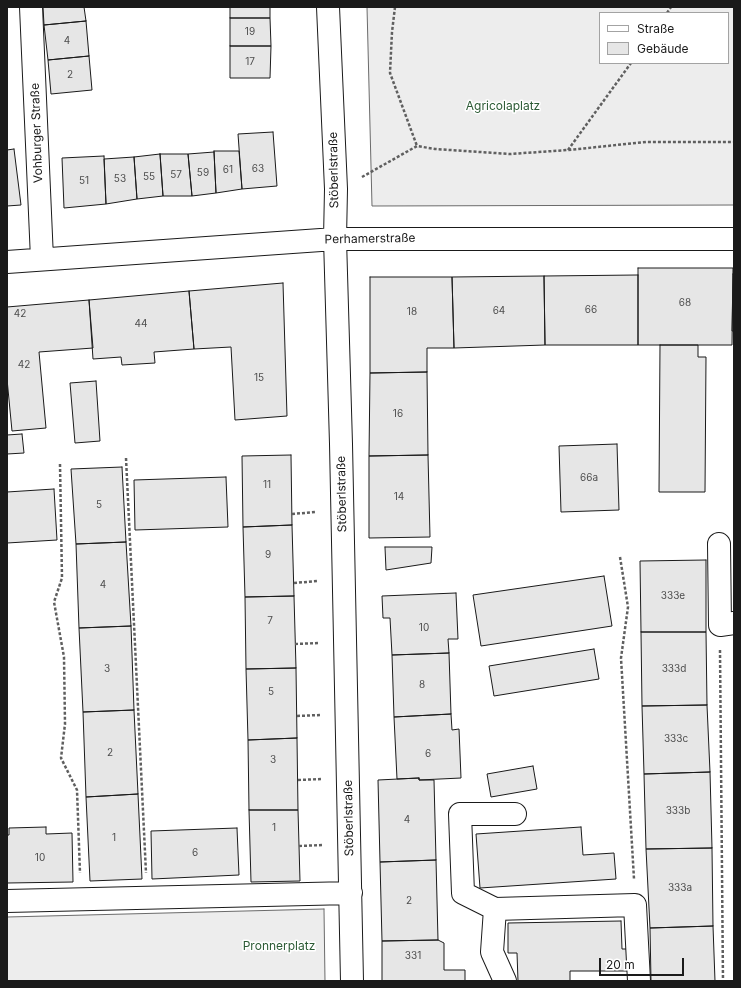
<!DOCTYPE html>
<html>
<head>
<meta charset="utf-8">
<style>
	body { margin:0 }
	#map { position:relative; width:741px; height:988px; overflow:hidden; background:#fff; font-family:Inter,sans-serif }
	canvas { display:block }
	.frame { position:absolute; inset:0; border:8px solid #1a1a1a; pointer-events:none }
	.legend { position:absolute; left:599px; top:12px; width:130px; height:52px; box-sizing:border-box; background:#fff; border:1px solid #a3a3a3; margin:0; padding:5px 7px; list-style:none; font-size:12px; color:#1a1a1a }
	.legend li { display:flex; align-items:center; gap:8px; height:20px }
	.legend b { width:20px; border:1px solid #a3a3a3 }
	.scale { position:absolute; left:599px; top:958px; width:85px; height:18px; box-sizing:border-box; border:2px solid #1a1a1a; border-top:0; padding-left:5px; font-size:12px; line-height:14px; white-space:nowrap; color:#1a1a1a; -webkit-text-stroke:3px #fff; paint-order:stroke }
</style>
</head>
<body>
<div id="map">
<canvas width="741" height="988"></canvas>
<div class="frame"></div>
<ul class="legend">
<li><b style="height:5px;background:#fff"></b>Straße</li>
<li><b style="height:11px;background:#e6e6e6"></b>Gebäude</li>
</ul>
<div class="scale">20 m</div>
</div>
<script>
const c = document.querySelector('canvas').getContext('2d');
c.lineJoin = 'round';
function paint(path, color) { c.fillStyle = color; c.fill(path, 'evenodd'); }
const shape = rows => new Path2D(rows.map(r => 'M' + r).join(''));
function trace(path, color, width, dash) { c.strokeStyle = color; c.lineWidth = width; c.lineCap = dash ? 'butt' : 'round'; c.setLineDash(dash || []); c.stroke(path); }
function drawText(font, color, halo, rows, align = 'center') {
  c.font = font + ' Inter,sans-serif'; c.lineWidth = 3; c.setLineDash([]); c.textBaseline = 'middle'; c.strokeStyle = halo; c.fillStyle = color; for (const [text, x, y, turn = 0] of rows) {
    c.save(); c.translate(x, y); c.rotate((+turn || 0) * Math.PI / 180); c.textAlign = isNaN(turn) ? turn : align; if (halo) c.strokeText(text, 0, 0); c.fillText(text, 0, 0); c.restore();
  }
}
const built = shape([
	[367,7,734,7,734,205,372,206,367,7],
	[600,13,728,13,728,63,600,63,600,13],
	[324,909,325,981,7,981,7,917,324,909]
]);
paint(built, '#ededed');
trace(built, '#6a6a6a', 1);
const building = shape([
	[43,7,84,7,86,21,44,25,43,7],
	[230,7,270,7,270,18,230,18,230,7],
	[230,18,270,18,271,46,230,46,230,18],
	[86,21,89,56,48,60,44,25,86,21],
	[230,46,271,46,270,78,230,78,230,46],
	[89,56,92,90,51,94,48,60,89,56],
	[273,132,277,186,242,189,238,134,273,132],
	[14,149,21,205,7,206,7,150,14,149],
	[214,151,239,151,242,189,216,193,214,151],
	[214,152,216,193,192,196,188,154,214,152],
	[160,154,163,196,137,199,134,157,160,154],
	[160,154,188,154,192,196,163,196,160,154],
	[104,156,106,204,64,208,62,158,104,156],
	[134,157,137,199,106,204,104,159,134,157],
	[638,268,733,268,732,345,638,345,638,268],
	[733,274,734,274,734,331,732,331,733,274],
	[638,275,638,345,545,345,544,276,638,275],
	[544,276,545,345,454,348,452,277,544,276],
	[370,277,452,277,454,348,427,348,427,372,370,373,370,277],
	[283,283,287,416,235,420,231,347,194,349,189,291,283,283],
	[189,291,194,349,154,352,155,363,122,365,121,357,93,359,89,300,189,291],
	[89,300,93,348,39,352,46,428,12,431,7,379,7,307,89,300],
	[660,345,698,345,698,357,706,357,705,492,659,492,660,345],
	[427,372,428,455,369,456,370,373,427,372],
	[96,381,100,441,75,443,70,383,96,381],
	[22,434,24,453,7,454,7,435,22,434],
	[617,444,619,510,561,512,559,446,617,444],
	[291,455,292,525,243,527,242,456,291,455],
	[428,455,430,537,369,538,369,456,428,455],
	[122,467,126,542,76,544,71,469,122,467],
	[226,477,228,527,135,530,134,480,226,477],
	[54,489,57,540,7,543,7,492,54,489],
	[292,525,294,596,245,597,243,527,292,525],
	[126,542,131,626,79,628,76,544,126,542],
	[385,547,432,547,431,563,386,570,385,547],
	[706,560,706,632,641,632,640,561,706,560],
	[604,576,612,626,481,646,473,595,604,576],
	[456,593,458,639,448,639,449,653,392,655,390,618,383,618,382,596,456,593],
	[294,596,296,668,246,669,245,597,294,596],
	[131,626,134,710,83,712,79,628,131,626],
	[641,632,706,632,707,705,642,706,641,632],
	[594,649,599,679,494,696,489,666,594,649],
	[449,653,451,714,394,717,392,655,449,653],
	[296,668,297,738,248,740,246,669,296,668],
	[707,705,710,772,644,774,642,706,707,705],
	[134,710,138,794,86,797,83,712,134,710],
	[451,714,452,730,459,729,461,778,419,780,419,778,397,779,394,717,451,714],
	[297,738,298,810,249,810,248,740,297,738],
	[533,766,537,789,491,797,487,774,533,766],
	[710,772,712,848,646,849,644,774,710,772],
	[419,778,419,780,434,780,436,860,380,862,378,780,419,778],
	[138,794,142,879,90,881,86,797,138,794],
	[249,810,298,810,300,881,251,882,249,810],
	[46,827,46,834,72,833,73,882,7,883,7,835,9,835,9,828,46,827],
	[581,827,583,855,614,853,616,879,480,888,476,834,581,827],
	[237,828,239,875,152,879,151,831,237,828],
	[712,848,713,926,650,928,646,849,712,848],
	[436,860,438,940,382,941,380,862,436,860],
	[621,921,622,949,628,949,628,971,570,971,570,981,518,981,517,953,508,953,508,923,621,921],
	[713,926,715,981,651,981,650,928,713,926],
	[438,940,444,943,444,970,465,970,465,981,382,981,382,941,438,940]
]);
paint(building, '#e6e6e6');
trace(building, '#1a1a1a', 1);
const minor = shape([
	[31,7,42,259],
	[328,7,336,189,335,239,341,444,352,981],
	[7,262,335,239,734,239],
	[719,544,720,625,734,623],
	[7,901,351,893],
	[495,909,463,893,460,814,515,814],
	[505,981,492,952,495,909,635,905,639,981]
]);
trace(minor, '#1a1a1a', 24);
trace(shape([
	[395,7,392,32,390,73,417,146],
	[667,13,671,7],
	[568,150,631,63],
	[362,177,417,146,435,149,510,154,568,150,646,142,734,142],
	[126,458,146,873],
	[60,464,62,578,54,602,64,657,65,724,61,758,77,790,80,873],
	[292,514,316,512],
	[620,557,628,607,621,658,634,879],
	[294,583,318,581],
	[295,644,319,643],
	[720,650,723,981],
	[297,716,320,715],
	[298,780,322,779],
	[299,846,323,845]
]), '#5f5f5f', 2.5, [3, 2]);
trace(minor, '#fff', 22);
drawText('10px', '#4d4d4d', null, [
	["19",250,32],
	["4",67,41],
	["17",250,62],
	["2",70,75],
	["63",258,169],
	["61",228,170],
	["59",203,173],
	["57",176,175],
	["55",149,177],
	["53",120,179],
	["51",84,181],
	["68",685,303],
	["66",591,310],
	["64",499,311],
	["18",412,312],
	["42",20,314],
	["44",141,324],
	["42",24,365],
	["15",259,378],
	["16",398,414],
	["66a",589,478],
	["11",267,485],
	["14",399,497],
	["5",99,505],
	["9",268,555],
	["4",103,585],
	["333e",673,596],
	["7",270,621],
	["10",424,628],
	["3",107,669],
	["333d",674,669],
	["8",422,685],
	["5",271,692],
	["333c",676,739],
	["2",110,753],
	["6",428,754],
	["3",273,760],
	["333b",678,811],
	["4",407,820],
	["1",274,828],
	["1",114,838],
	["6",195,853],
	["10",40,858],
	["333a",680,888],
	["2",409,901],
	["331",413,956]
]);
drawText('12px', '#2b5a34', '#fff', [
	["Agricolaplatz",503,106],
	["Pronnerplatz",279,946]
]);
drawText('12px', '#1a1a1a', '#fff', [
	["Vohburger Straße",37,133,-92],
	["Stöberlstraße",334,170,-91],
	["Perhamerstraße",370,239,-1],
	["Stöberlstraße",342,494,-91],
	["Stöberlstraße",349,818,-91]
]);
</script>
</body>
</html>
